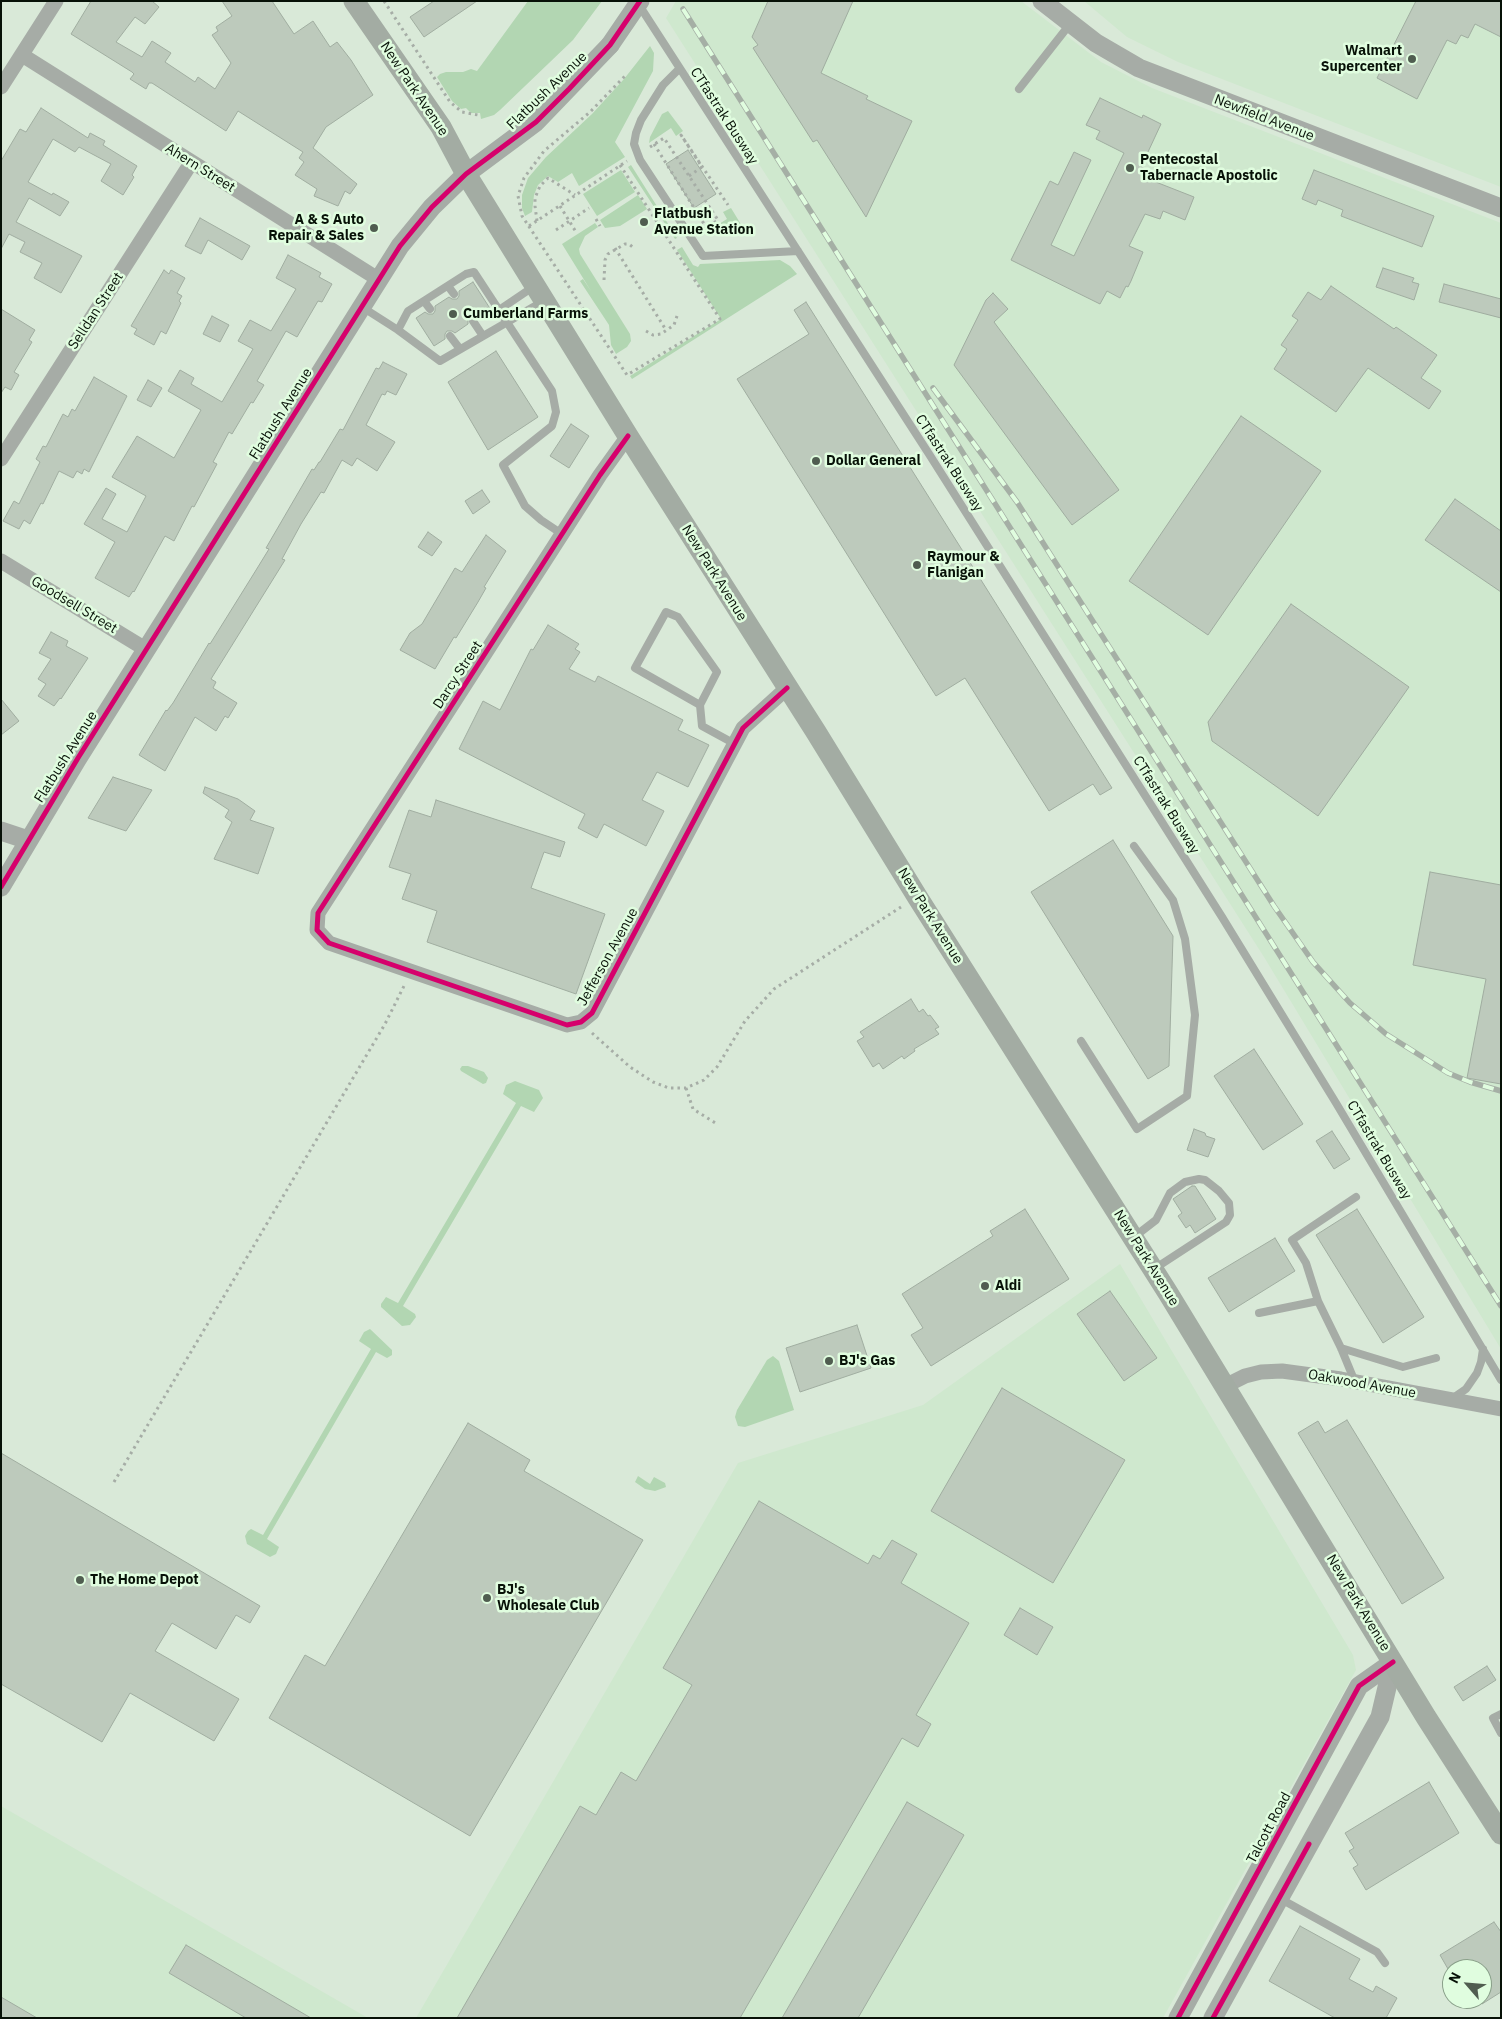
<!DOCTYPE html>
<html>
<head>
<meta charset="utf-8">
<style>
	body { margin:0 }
	#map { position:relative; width:1502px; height:2019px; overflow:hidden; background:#d9e9d8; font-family:"IBM Plex Sans",sans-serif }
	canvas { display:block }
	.frame { position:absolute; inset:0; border:2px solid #071107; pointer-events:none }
	.north { position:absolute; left:1442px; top:1959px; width:50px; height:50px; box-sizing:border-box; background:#e0fddf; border:1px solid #899f89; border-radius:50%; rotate:297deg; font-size:14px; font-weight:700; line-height:20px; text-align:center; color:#071107 }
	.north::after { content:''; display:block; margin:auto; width:18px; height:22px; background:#505d50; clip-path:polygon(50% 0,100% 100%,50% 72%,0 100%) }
</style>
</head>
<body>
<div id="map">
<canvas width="1502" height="2019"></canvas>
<div class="frame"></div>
<div class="north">N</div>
</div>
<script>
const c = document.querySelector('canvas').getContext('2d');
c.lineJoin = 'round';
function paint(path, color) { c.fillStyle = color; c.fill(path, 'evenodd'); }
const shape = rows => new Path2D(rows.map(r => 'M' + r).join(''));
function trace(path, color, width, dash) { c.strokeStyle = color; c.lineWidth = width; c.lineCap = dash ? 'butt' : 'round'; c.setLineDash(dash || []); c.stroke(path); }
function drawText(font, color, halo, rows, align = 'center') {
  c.font = font + ' "IBM Plex Sans",sans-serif'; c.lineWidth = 5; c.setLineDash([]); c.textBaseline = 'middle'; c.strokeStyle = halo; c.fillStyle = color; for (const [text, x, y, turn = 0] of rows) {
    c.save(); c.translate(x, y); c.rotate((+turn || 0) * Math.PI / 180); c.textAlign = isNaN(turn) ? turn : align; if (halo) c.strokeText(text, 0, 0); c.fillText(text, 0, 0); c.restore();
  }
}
paint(shape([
	[676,1,1021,1,1101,62,1152,88,1501,223,1501,1349,1264,957,666,18],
	[1084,1,1501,1,1501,187,1178,62,1127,37],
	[1120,1264,1353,1655,1356,1670,1163,2018,416,2018,738,1463,923,1405],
	[1,1806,368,2018,1,2018]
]), '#cfe8ce');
paint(shape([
	[528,1,602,1,573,40,500,110,494,115,481,119,480,113,471,113,466,108,461,109,452,101,437,77,440,74,446,72,463,72,471,69,477,71],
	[650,46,654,53,653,71,615,142,625,157,579,186,572,173,558,182,548,176,538,185,534,195,532,212,525,216,522,208,522,195,528,178,546,157,592,114,624,79],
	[668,111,683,131,676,136,671,128,649,143,650,137,662,114],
	[631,165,677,238,675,239,628,167],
	[621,170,635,192,597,216,583,194],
	[638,195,647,209,620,226,605,228,600,220],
	[731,208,742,226,741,232,712,234,706,232,727,219,723,212],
	[595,223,598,227,585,236,579,249,580,254,630,334,631,341,627,347,616,354,611,345,609,325,580,281,583,279,591,291,562,244],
	[682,247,693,265,698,267,700,264,780,260,790,266,797,274,632,379,630,376,721,319,677,250],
	[462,1066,468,1066,484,1072,488,1078,486,1083,483,1084,461,1071,460,1069],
	[515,1081,539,1090,543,1098,534,1112,521,1106,403,1306,415,1314,416,1317,410,1325,402,1326,381,1307,381,1304,386,1297,398,1303,516,1103,503,1094,506,1085],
	[370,1329,392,1350,392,1355,387,1358,376,1352,267,1539,279,1547,276,1554,270,1557,247,1544,245,1536,248,1531,251,1529,263,1535,371,1349,359,1341,364,1332],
	[773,1356,779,1361,794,1410,745,1427,738,1426,735,1417,737,1410,767,1360],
	[638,1476,650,1484,654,1477,665,1483,666,1487,655,1491,645,1489,635,1482]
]), '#b2d6b2');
const building = shape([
	[91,1,152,1,159,7,145,24,135,17,116,42,142,57,152,41,171,53,165,62,195,82,198,77,215,89,231,63,212,35,218,31,216,27,232,16,222,1,272,1,294,34,313,21,330,47,337,42,351,60,373,95,326,127,313,148,357,184,350,194,345,191,338,206,314,196,317,189,295,175,304,162,299,158,303,152,238,111,226,131,152,83,149,83,146,89,130,79,134,74,132,72,71,34,91,1],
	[434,1,477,1,424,37,410,17,434,1],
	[768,1,853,1,821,73,868,96,866,99,912,121,866,217,817,140,813,142,753,48,758,45,752,37,768,1],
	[1416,1,1501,1,1501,37,1475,24,1468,38,1461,35,1456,44,1447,40,1417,99,1377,78,1416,1],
	[1100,98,1142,118,1143,115,1161,124,1141,167,1145,169,1143,177,1194,197,1185,220,1163,211,1160,219,1145,214,1129,246,1143,252,1131,281,1128,287,1126,286,1120,298,1107,291,1100,304,1011,260,1050,181,1058,185,1074,152,1091,160,1051,245,1074,256,1124,153,1096,139,1100,131,1086,125,1100,98],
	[41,108,88,138,90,133,105,141,103,145,137,166,132,175,134,177,123,195,101,181,111,164,79,147,75,152,53,139,28,182,52,195,53,193,69,202,60,216,29,198,16,222,82,256,61,293,34,278,42,263,20,252,25,242,9,234,1,249,1,161,20,129,26,132,41,108],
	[688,150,716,194,694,208,666,164,688,150],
	[1314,170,1434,216,1422,247,1341,216,1343,210,1318,200,1316,205,1302,199,1314,170],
	[200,218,250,246,242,260,208,240,201,254,185,246,200,218],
	[288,255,321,273,319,277,332,284,322,302,318,301,297,337,286,331,257,381,264,385,253,403,251,402,232,434,229,432,213,462,217,464,194,507,192,506,174,541,165,536,134,592,133,591,129,597,95,578,115,542,84,524,106,488,116,494,102,519,127,532,146,496,112,477,137,436,174,458,201,410,168,391,180,370,194,378,191,384,222,402,253,349,238,341,250,320,271,331,296,289,276,278,288,255],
	[1383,268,1414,278,1412,282,1419,284,1414,300,1376,287,1383,268],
	[164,270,169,274,171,270,185,278,177,293,182,296,179,301,181,303,166,334,161,331,154,345,134,334,137,329,131,326,164,270],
	[473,282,491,310,478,318,475,316,470,316,468,319,468,324,455,333,452,331,447,331,445,334,445,339,434,346,416,318,425,312,428,314,433,314,435,311,435,306,449,297,452,299,457,299,459,296,459,291,473,282],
	[1444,284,1501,299,1501,318,1439,302,1444,284],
	[1331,286,1394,329,1396,327,1437,355,1421,378,1441,391,1429,409,1368,368,1336,412,1274,369,1287,349,1281,345,1298,320,1292,316,1308,292,1321,300,1331,286],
	[993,293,1008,309,994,322,1119,490,1072,525,954,365,986,300,993,293],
	[806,302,1112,788,1100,795,1093,784,1049,811,965,678,936,696,737,379,809,334,794,310,806,302],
	[1,309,35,330,29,340,32,342,14,372,19,375,11,390,5,387,1,393,1,309],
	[212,316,229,325,220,342,203,334,212,316],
	[496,351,538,417,488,450,448,382,496,351],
	[383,362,407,374,396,395,387,391,385,395,382,394,366,425,395,442,377,471,357,458,352,466,342,460,324,493,321,492,301,524,282,559,285,560,211,679,216,682,213,688,237,703,228,718,225,716,216,731,195,717,165,771,139,755,166,710,167,711,173,703,209,643,210,644,253,575,269,549,266,548,312,469,314,470,319,462,320,462,340,429,343,430,376,368,379,369,383,362],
	[94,377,127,396,89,472,84,469,82,474,77,471,73,478,59,471,43,504,41,503,30,524,24,520,19,529,3,521,14,501,19,504,40,462,36,459,43,446,46,447,63,414,68,417,72,409,75,411,94,377],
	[148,380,162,388,151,407,137,400,148,380],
	[1241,416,1321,471,1208,635,1129,581,1241,416],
	[571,424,589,436,569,468,550,456,571,424],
	[482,490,490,502,473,514,465,501,482,490],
	[1455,499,1501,531,1501,592,1425,540,1455,499],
	[428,532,442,542,432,556,418,547,428,532],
	[486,535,506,551,484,587,486,588,478,602,456,638,454,637,435,669,400,650,410,633,422,624,455,568,462,572,486,535],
	[1291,604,1409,687,1318,816,1212,741,1208,722,1291,604],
	[548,625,579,644,575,649,580,652,569,669,595,682,598,676,683,720,678,730,709,745,688,787,657,772,642,800,664,811,646,846,604,824,597,838,578,828,585,814,459,749,483,701,500,710,531,649,533,650,548,625],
	[51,632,68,641,66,646,88,658,61,699,60,698,54,706,38,696,46,684,38,679,51,659,39,653,51,632],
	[1,699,19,721,1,735,1,699],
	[113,777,152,790,126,831,88,818,113,777],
	[205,787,238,799,255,811,250,820,274,828,258,874,214,859,232,822,225,817,229,810,203,793,205,787],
	[436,800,565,842,560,857,544,852,531,888,605,914,576,994,427,942,437,911,402,899,411,874,389,867,409,810,431,817,436,800],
	[1113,840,1173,936,1169,1066,1148,1079,1031,892,1113,840],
	[1430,872,1501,885,1501,1084,1467,1078,1486,979,1413,965,1430,872],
	[911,999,919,1012,923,1009,928,1016,930,1015,939,1027,935,1029,939,1034,914,1049,915,1051,904,1059,902,1056,883,1069,879,1063,873,1067,857,1041,864,1037,860,1032,911,999],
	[1254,1049,1303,1124,1263,1150,1214,1076,1254,1049],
	[1194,1129,1205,1133,1206,1136,1215,1139,1208,1157,1187,1150,1194,1129],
	[1332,1131,1350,1159,1334,1169,1316,1141,1332,1131],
	[1192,1186,1195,1186,1216,1219,1195,1233,1190,1225,1186,1228,1178,1216,1182,1213,1173,1199,1192,1186],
	[1025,1209,1069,1279,931,1366,911,1335,923,1328,902,1294,993,1236,990,1231,1025,1209],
	[1357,1209,1424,1317,1383,1343,1316,1235,1357,1209],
	[1275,1238,1295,1271,1229,1312,1208,1278,1275,1238],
	[1110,1291,1157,1358,1124,1381,1077,1314,1110,1291],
	[857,1325,871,1368,800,1392,786,1348,857,1325],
	[1002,1388,1125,1460,1053,1583,931,1511,1002,1388],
	[1347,1420,1444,1578,1402,1604,1298,1433,1318,1421,1325,1433,1347,1420],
	[468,1423,530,1460,524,1471,643,1540,470,1836,269,1718,305,1655,325,1666,468,1423],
	[1,1453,260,1606,250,1623,236,1615,216,1649,172,1623,155,1651,239,1699,214,1741,130,1693,102,1742,1,1684,1,1453],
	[759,1501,868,1564,873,1555,880,1559,892,1540,917,1554,901,1583,969,1623,916,1715,931,1724,918,1747,902,1738,740,2018,457,2018,580,1806,596,1815,621,1772,636,1781,692,1685,663,1668,759,1501],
	[1020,1608,1053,1627,1037,1655,1004,1635,1020,1608],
	[1487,1666,1496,1680,1463,1701,1454,1687,1487,1666],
	[1429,1782,1459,1833,1366,1890,1353,1868,1358,1865,1349,1851,1354,1848,1345,1833,1429,1782],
	[907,1802,964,1835,858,2018,782,2018,907,1802],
	[1494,1922,1501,1932,1501,1992,1482,2004,1482,1969,1448,1969,1440,1955,1494,1922],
	[1300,1926,1360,1959,1349,1979,1373,1992,1376,1986,1397,1998,1386,2018,1335,2018,1269,1981,1300,1926],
	[186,1945,311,2018,246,2018,169,1973,186,1945],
	[1,1997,37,2018,1,2018,1,1997]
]);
paint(building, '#bdcabc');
trace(building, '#a0ada0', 1);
trace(shape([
	[384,1,450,102,462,112,478,115],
	[654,144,706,227],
	[650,147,664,138,718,220,701,231],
	[620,165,720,319,627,375,522,216,518,196,524,178,544,151,590,112,625,76],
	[689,176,702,167,681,135,728,205],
	[560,206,576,232],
	[596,219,600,226],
	[537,221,535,206,535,198,540,186,548,178,575,195],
	[529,226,627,161],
	[556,230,589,208],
	[615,248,666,330],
	[604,280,605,260,608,254,625,244,629,244,635,249],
	[646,331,653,335,661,334,674,325,677,316],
	[592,1033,630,1067,653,1082,669,1088,686,1088,704,1080,717,1067,745,1021,774,989,901,907],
	[686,1088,693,1109,717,1124],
	[114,1482,385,1024,405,984]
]), '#a6ada6', 3, [2.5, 4]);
trace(shape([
	[639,5,929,454,1222,917,1336,1103,1501,1380],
	[679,69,663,85,641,120,636,133,634,144,640,160,703,256,798,251],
	[1019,89,1070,24],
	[448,286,454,294],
	[424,301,430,309],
	[362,307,398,330,408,311,466,274,474,272,552,391,556,412,552,426,503,465,525,506,541,520,562,534],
	[499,310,533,287],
	[473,321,483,336],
	[398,330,440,361,542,302],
	[450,336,460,349],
	[700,705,717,672,678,617,666,612,635,668,700,705,702,726,735,744],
	[1081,1041,1137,1129,1187,1096,1195,1015,1185,939,1173,900,1134,846],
	[1134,1237,1156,1220,1170,1193,1185,1182,1199,1179,1205,1180,1219,1191,1229,1203,1230,1215,1226,1222,1154,1269],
	[1318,1301,1306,1263,1292,1240,1356,1197],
	[1259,1313,1318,1301,1341,1348,1355,1382],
	[1341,1348,1403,1367,1436,1358],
	[1453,1398,1466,1389,1477,1373,1481,1362,1483,1349],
	[1501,1714,1493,1718,1501,1733],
	[1279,1898,1377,1952,1385,1963]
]), '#a6aca6', 8);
trace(shape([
	[22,55,378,279],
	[1,87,56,1],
	[628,436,600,475,318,913,317,930,329,943,567,1025,581,1022,592,1013,743,728,787,688],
	[1,459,191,163],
	[1,561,147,650],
	[1225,1386,1245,1376,1261,1372,1282,1371,1341,1379,1501,1409]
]), '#a6aca6', 15);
trace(shape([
	[1042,1,1096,43,1139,68,1501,208],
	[1,831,28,840],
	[1,887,78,758,400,246,432,207,466,174,536,122,610,45],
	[1178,2018,1359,1686,1393,1662],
	[1213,2018,1380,1717,1393,1662]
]), '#a6aca6', 19);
trace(shape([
	[354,1,441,127,466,174,628,436,816,732,918,898,1168,1293,1426,1717,1501,1834]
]), '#a3aca3', 21);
const rail = shape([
	[683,9,1501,1306],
	[933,388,1017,502,1274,906,1313,962,1350,1003,1386,1034,1448,1073,1470,1082,1501,1091]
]);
trace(rail, '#a5afa5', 5.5);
trace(rail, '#e0fddf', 4, [11]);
trace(shape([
	[610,45,640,1]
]), '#a6aca6', 19);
trace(shape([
	[628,436,600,475,318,913,317,930,329,943,567,1025,581,1022,592,1013,743,728,787,688],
	[1,887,78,758,400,246,432,207,466,174,536,122,569,89,610,45,640,1],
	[1178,2018,1359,1686,1393,1662],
	[1213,2018,1309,1844]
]), '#d6006c', 5);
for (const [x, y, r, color] of [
	[1412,59,5,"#505d50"],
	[1130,168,5,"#505d50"],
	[644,222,5,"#505d50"],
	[374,228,5,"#505d50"],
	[453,314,5,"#505d50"],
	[816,461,5,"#505d50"],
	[917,565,5,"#505d50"],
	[985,1286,5,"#505d50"],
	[829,1361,5,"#505d50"],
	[80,1580,5,"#505d50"],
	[487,1598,5,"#505d50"]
]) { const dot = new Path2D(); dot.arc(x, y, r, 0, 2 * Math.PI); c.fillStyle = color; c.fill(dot); trace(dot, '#e0fddf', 2); }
drawText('bold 14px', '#071107', '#e0fddf', [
	["Walmart",1402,51,"right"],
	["Supercenter",1402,67,"right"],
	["Pentecostal",1140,160],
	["Tabernacle Apostolic",1140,176],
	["Flatbush",654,214],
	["Avenue Station",654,230],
	["A & S Auto",364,220,"right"],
	["Repair & Sales",364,236,"right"],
	["Cumberland Farms",463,314],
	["Dollar General",826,461],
	["Raymour &",927,557],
	["Flanigan",927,573],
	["Aldi",995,1286],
	["BJ's Gas",839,1361],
	["The Home Depot",90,1580],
	["BJ's",497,1590],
	["Wholesale Club",497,1606]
], 'left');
drawText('14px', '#071107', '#e0fddf', [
	["New Park Avenue",414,89,56],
	["Flatbush Avenue",547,91,-44],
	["CTfastrak Busway",724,116,57],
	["Newfield Avenue",1264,118,21],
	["Ahern Street",200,168,32],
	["Selldan Street",96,311,-57],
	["Flatbush Avenue",281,414,-58],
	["CTfastrak Busway",949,463,57],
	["New Park Avenue",714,573,58],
	["Goodsell Street",74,605,31],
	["Darcy Street",458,675,-57],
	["Flatbush Avenue",66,757,-58],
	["CTfastrak Busway",1166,805,58],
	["New Park Avenue",930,916,58],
	["Jefferson Avenue",608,957,-61],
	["CTfastrak Busway",1379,1150,59],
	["New Park Avenue",1146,1258,58],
	["Oakwood Avenue",1362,1384,10],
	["New Park Avenue",1358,1603,59],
	["Talcott Road",1269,1828,-62]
]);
</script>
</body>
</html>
